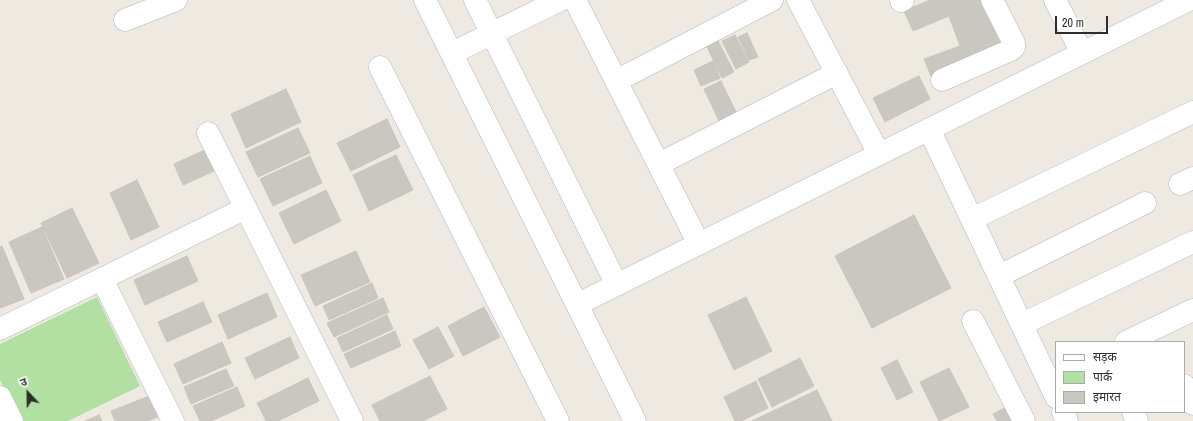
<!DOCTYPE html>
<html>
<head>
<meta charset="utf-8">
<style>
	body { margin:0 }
	#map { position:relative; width:1193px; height:421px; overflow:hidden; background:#eeeae1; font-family:"Archivo Narrow","Noto Sans Devanagari",sans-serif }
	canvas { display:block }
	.legend { position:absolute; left:1055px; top:341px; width:130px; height:72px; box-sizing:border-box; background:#fff; border:1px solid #ababab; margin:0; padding:5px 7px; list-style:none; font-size:12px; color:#2d2d2d }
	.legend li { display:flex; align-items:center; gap:8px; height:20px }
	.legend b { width:20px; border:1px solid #ababab }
	.north { position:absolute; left:8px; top:373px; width:40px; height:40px; -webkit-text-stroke:3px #fff; paint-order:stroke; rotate:338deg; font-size:11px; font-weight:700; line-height:16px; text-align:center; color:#2d2d2d }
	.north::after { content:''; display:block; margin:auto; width:14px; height:18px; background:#2d2d2d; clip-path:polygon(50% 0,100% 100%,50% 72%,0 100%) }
	.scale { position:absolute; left:1055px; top:16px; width:53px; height:18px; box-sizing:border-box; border:2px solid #2d2d2d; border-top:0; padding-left:5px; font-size:12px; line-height:14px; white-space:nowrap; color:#2d2d2d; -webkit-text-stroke:3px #fff; paint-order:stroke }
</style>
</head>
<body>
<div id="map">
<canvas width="1193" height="421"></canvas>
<ul class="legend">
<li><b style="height:5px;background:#fff"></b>सड़क</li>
<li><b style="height:11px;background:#b1e0a2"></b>पार्क</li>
<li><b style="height:11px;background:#cac6c0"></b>इमारत</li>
</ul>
<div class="north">उ</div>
<div class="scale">20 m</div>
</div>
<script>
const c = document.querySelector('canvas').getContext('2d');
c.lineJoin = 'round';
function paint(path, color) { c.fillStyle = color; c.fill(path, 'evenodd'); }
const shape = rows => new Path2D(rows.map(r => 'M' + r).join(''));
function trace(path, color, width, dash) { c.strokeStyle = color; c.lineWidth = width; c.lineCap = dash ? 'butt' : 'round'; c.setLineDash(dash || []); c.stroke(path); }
paint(shape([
	[97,297,140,386,68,421,20,421,0,380,0,344]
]), '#b1e0a2');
const building = shape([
	[930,0,980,0,1003,49,933,81,924,59,960,46,949,16,913,31,904,11,930,0],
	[747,33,758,57,749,60,738,37,747,33],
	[735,35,749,62,736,69,722,41,735,35],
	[718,41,734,72,722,78,707,47,718,41],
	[713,61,720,78,701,86,694,70,713,61],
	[919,76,930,99,885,122,873,98,919,76],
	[721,81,736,112,719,121,704,89,721,81],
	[286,89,301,122,246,148,231,114,286,89],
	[387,119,400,147,351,171,337,143,387,119],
	[298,128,310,153,258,177,246,152,298,128],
	[205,150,214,171,183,185,174,164,205,150],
	[396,155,413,190,369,211,353,175,396,155],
	[310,156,322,183,273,206,260,179,310,156],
	[137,180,159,227,131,240,110,193,137,180],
	[326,190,341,221,294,244,279,213,326,190],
	[72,208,99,263,67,278,41,223,72,208],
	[914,215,951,288,872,328,835,256,914,215],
	[42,227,64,279,31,293,9,242,42,227],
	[2,246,24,299,0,308,0,247,2,246],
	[356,251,370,282,315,306,301,275,356,251],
	[187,256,198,281,145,305,134,280,187,256],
	[372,283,378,298,329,320,323,306,372,283],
	[267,293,277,317,228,339,218,315,267,293],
	[746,297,772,351,734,370,708,315,746,297],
	[383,298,389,312,334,337,327,323,383,298],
	[203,302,212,322,167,342,158,322,203,302],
	[484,307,500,337,463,356,448,326,484,307],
	[387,315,393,329,343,352,337,338,387,315],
	[438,327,454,356,429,369,413,340,438,327],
	[395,331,401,346,351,368,344,354,395,331],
	[290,337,299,358,255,379,245,358,290,337],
	[222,342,231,363,183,384,174,364,222,342],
	[800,358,814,386,772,407,758,379,800,358],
	[897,360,913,392,897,400,881,368,897,360],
	[949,368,969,407,939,421,920,382,949,368],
	[226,369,234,386,191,404,184,387,226,369],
	[430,376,447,409,423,421,380,421,372,405,430,376],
	[308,378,319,401,278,421,266,421,257,403,308,378],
	[756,381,768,408,741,421,735,421,724,397,756,381],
	[237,387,245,406,211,421,200,421,193,406,237,387],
	[817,390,832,421,752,421,817,390],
	[152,395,160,416,148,421,115,421,111,411,152,395],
	[1006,407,1013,421,997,421,993,414,1006,407],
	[99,415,102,421,85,421,99,415]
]);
paint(building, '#cac6c0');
trace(building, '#c9c6bb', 1);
const minor = shape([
	[425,0,635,421],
	[475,0,617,285],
	[575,0,699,244],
	[798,0,879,154],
	[1055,0,1082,53],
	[901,1,903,0],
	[125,20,176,0],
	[452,53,560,0],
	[380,67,558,421],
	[942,80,1011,50,1014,47,1014,43,992,0],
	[616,81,772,0],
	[929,129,1056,397],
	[208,133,352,421],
	[659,164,837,73],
	[1180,184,1193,178],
	[972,219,1193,112],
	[999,276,1145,203],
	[102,279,173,421],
	[578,304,1189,0],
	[973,321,1024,421],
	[1022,324,1193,242],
	[0,329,246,208],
	[1126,342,1193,310],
	[1184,385,1193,404],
	[0,397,12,421],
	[1063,412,1067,421],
	[1133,412,1137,421]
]);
trace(minor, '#b4b6c0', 23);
trace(minor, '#fff', 22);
</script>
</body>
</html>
